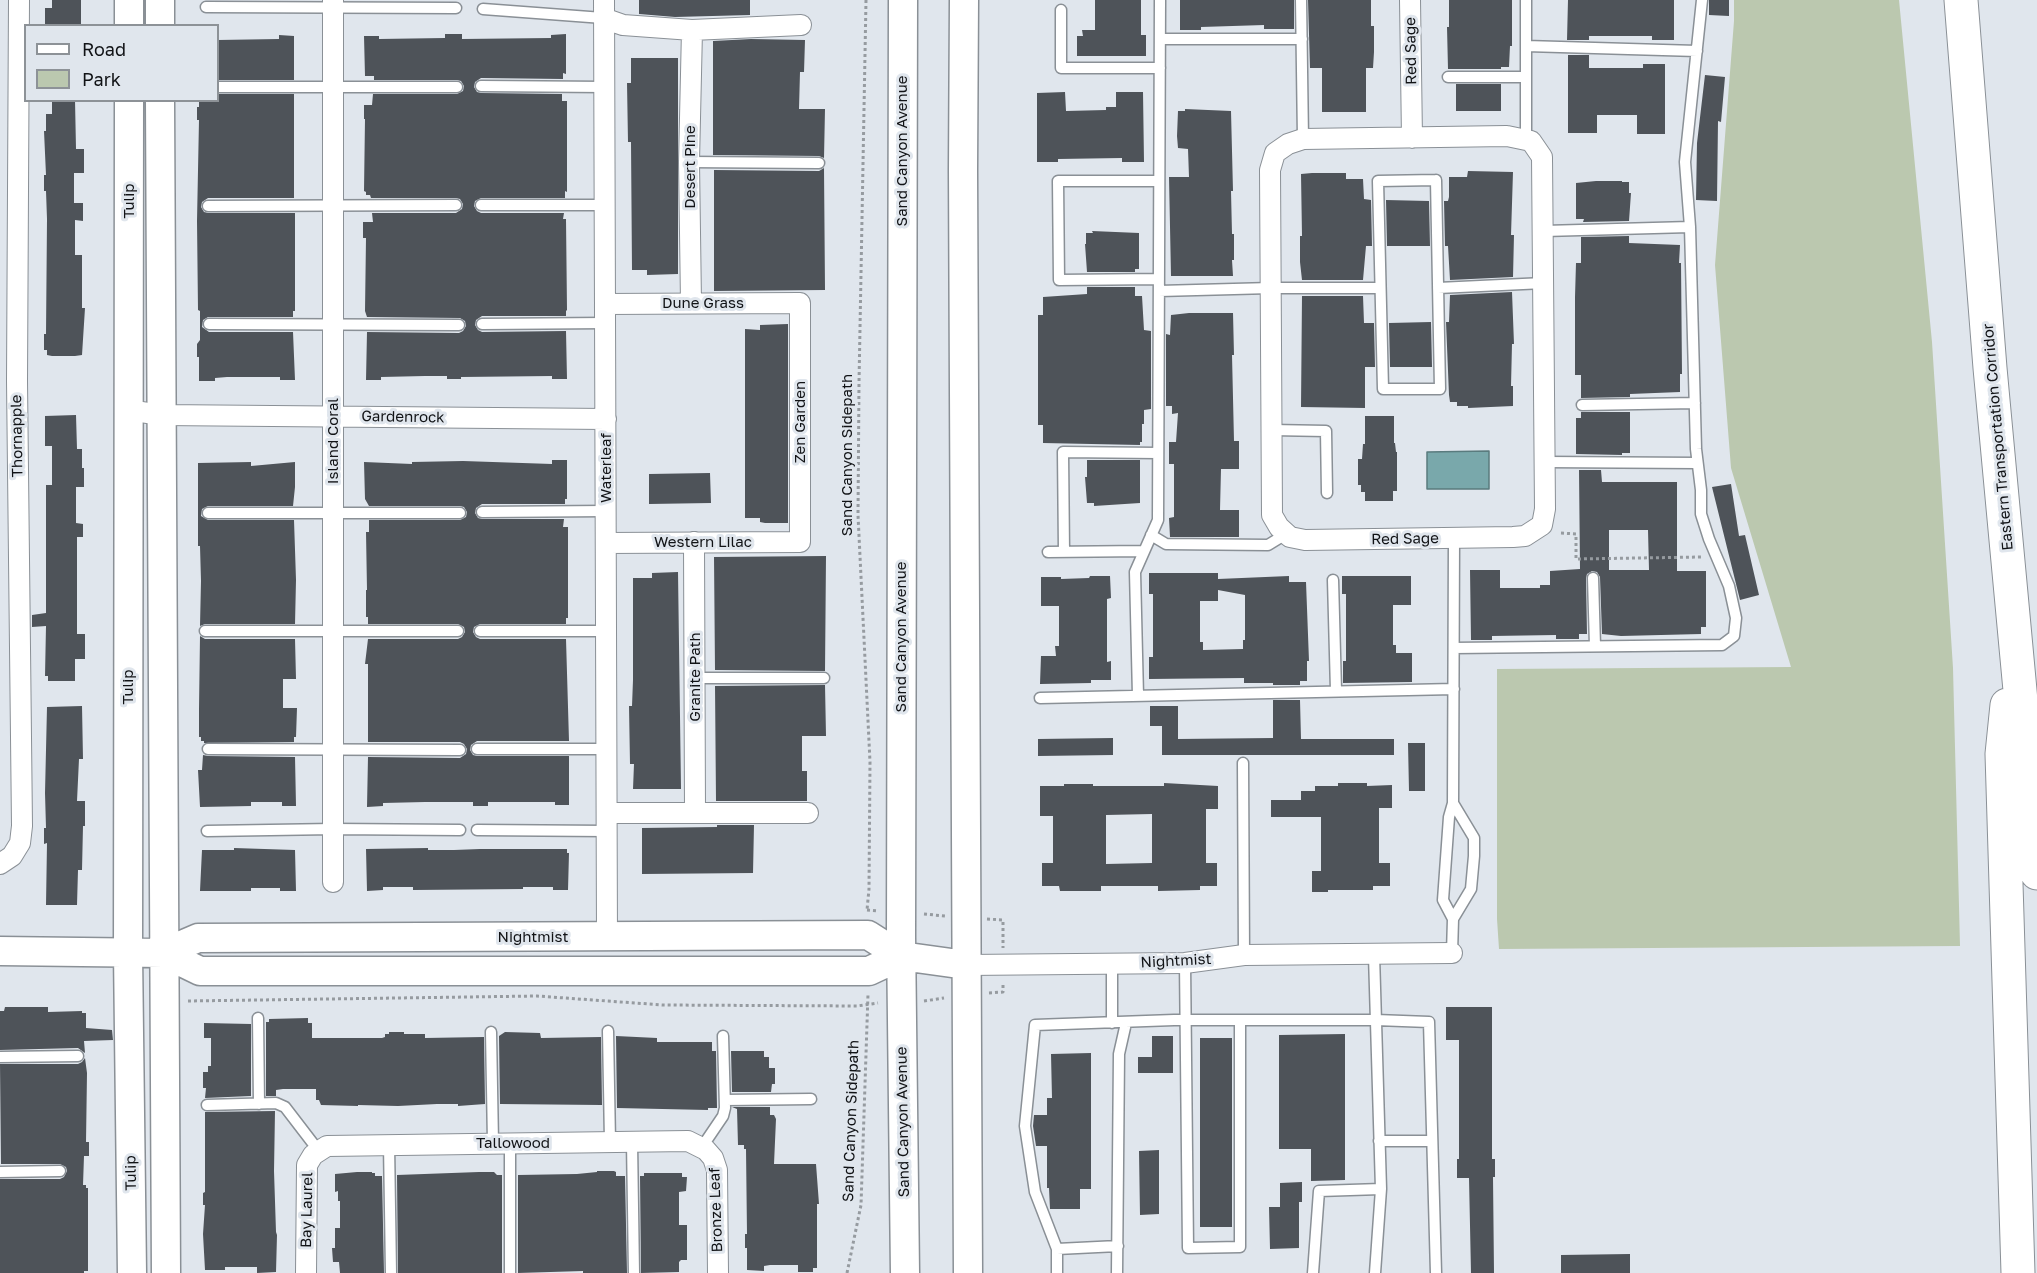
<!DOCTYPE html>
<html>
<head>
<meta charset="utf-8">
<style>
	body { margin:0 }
	#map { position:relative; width:2037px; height:1273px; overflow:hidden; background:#e0e6ed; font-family:"Golos Text",sans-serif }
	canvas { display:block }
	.legend { position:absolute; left:24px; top:24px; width:195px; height:78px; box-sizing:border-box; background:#e0e6ed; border:2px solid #8d9297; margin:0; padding:8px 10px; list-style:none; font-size:18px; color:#111316 }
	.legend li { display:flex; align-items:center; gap:12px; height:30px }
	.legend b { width:30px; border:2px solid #8d9297 }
</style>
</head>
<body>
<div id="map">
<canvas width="2037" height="1273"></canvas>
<ul class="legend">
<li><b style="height:8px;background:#fff"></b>Road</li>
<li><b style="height:16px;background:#bbc8af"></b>Park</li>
</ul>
</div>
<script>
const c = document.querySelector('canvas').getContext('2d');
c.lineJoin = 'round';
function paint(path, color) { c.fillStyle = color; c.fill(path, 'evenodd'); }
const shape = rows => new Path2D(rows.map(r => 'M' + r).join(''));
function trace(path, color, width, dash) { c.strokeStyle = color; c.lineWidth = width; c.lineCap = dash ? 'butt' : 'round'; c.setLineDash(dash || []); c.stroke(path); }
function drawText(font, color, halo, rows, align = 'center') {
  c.font = font + ' "Golos Text",sans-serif'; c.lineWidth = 6; c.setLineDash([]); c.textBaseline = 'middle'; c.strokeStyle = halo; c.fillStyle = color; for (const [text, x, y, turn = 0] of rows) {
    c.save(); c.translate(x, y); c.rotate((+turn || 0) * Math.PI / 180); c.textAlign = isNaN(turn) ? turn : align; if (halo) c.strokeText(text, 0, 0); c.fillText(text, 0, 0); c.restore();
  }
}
paint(shape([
	[1734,0,1899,0,1932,342,1953,668,1960,946,1499,949,1497,919,1497,669,1791,667,1731,468,1715,265,1734,21]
]), '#bbc8af');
const water = shape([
	[1489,451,1489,489,1427,489,1427,452,1489,451]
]);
paint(water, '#79a8ab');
trace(water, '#5a7b7e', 1.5);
paint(shape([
	[52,0,81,0,81,26,45,26,45,8,52,8],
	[639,0,750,0,750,15,675,17,639,14],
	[1095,0,1141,0,1141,35,1146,35,1146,56,1077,56,1077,36,1083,36,1082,30,1095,30],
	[1180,0,1294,0,1294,29,1264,29,1264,25,1201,27,1201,30,1180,30],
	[1308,0,1371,0,1371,26,1374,26,1374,52,1373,68,1366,68,1366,112,1322,112,1322,68,1310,68],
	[1449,0,1512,0,1512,46,1510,46,1509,67,1501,67,1501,69,1448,69,1447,27,1449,27],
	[1568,0,1674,0,1674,40,1652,40,1652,36,1589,36,1589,40,1567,40],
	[1709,0,1729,0,1729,16,1709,15],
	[445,34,462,34,462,39,551,38,551,35,566,34,566,74,563,73,563,79,481,78,475,82,474,87,477,92,481,93,562,94,562,101,567,101,567,192,565,191,565,198,481,198,475,201,474,206,477,211,481,213,564,213,563,219,566,219,567,310,566,311,566,316,482,316,476,320,475,325,478,330,482,332,566,331,567,379,552,379,552,376,461,377,461,379,447,379,447,376,425,376,381,377,381,380,366,380,367,332,459,333,463,331,466,326,465,321,460,318,367,317,365,311,366,238,363,238,363,222,373,222,372,213,456,213,462,209,463,204,460,199,456,198,371,198,370,195,366,195,366,192,364,191,365,119,364,119,364,105,372,105,373,94,457,94,463,91,464,86,461,81,457,80,374,80,374,76,365,76,364,36,379,36,379,39,445,38],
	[279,35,294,36,294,80,218,80,218,40,279,39],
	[751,39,805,40,804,72,800,72,799,109,825,109,824,158,819,156,713,155,713,41],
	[1568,55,1589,55,1589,68,1643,68,1643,64,1665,64,1665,134,1637,134,1637,115,1597,115,1597,133,1568,133],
	[631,58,678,58,678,274,647,275,647,270,632,270,631,142,628,142,627,83,631,83],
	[1705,75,1725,77,1721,122,1718,121,1717,201,1696,200,1697,143],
	[1456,84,1501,84,1501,111,1456,111],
	[1065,92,1066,111,1106,110,1106,107,1116,107,1116,92,1143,92,1144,162,1122,162,1122,158,1058,159,1058,162,1037,162,1037,93],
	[218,94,294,94,294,198,208,198,202,202,201,207,204,212,208,213,295,213,295,311,293,311,293,317,208,317,203,320,202,327,209,332,293,332,295,380,280,380,280,377,227,377,215,378,215,381,199,381,199,357,197,357,197,344,200,340,200,311,198,310,197,221,199,120,197,120,197,107,199,107,199,102,218,102],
	[52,100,75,100,76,149,84,149,84,173,74,173,74,203,83,203,83,221,75,220,75,255,82,255,82,308,85,308,82,355,75,356,52,356,47,355,47,350,44,350,44,334,46,334,47,219,46,191,44,191,44,175,46,175,44,131,46,131,46,114,52,114],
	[1185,109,1231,111,1233,191,1231,191,1232,234,1234,234,1234,260,1232,260,1233,276,1171,276,1169,177,1189,177,1188,149,1178,148,1177,136,1178,111,1185,111],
	[824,168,825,290,714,291,714,170,819,171],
	[1468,171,1513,172,1511,235,1514,235,1513,277,1450,280,1448,246,1445,246,1444,201,1448,201,1449,197,1449,177,1467,177],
	[1312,173,1346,173,1346,179,1363,179,1364,199,1371,200,1372,246,1366,246,1363,280,1302,280,1300,262,1300,236,1302,236,1301,174],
	[1596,181,1622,181,1622,182,1629,182,1629,193,1631,193,1629,221,1583,222,1584,219,1576,219,1576,183],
	[1386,200,1429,201,1430,246,1387,246],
	[1092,231,1139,233,1139,269,1135,269,1135,272,1087,272,1085,244,1086,244,1086,233,1093,233],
	[1629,236,1629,243,1680,245,1679,263,1681,263,1682,374,1680,374,1680,392,1630,394,1630,397,1581,398,1581,375,1575,375,1575,297,1576,263,1581,263,1581,237],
	[1087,287,1135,287,1135,296,1142,296,1144,330,1151,331,1151,409,1144,410,1144,424,1142,424,1142,442,1140,442,1140,445,1043,443,1043,425,1038,425,1038,315,1043,315,1043,297,1087,294],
	[1512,292,1514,344,1512,344,1511,386,1513,386,1513,406,1468,408,1468,406,1457,406,1457,402,1450,402,1449,395,1446,322,1449,322,1450,295],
	[1302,296,1363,296,1364,323,1374,323,1375,367,1365,367,1365,408,1301,407],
	[1189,313,1233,313,1234,355,1232,355,1234,441,1239,441,1239,469,1221,469,1220,510,1239,510,1239,537,1170,537,1169,518,1174,517,1174,464,1169,464,1169,442,1176,442,1178,413,1172,414,1172,406,1166,406,1166,334,1170,335,1171,315],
	[1431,322,1432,367,1390,367,1389,323],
	[788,324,788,523,765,523,760,522,760,518,745,518,745,329,760,330,760,325],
	[1581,412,1630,412,1630,453,1622,453,1622,455,1576,454,1576,418,1581,418],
	[76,415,77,449,82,449,82,468,84,468,84,487,76,487,76,523,83,524,83,537,77,537,77,634,85,634,85,659,75,659,75,681,48,681,48,676,45,676,46,626,32,627,32,615,46,613,46,485,52,485,52,446,45,446,45,416],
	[1365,416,1394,416,1394,443,1395,443,1396,452,1397,452,1397,491,1393,491,1393,501,1365,501,1365,492,1361,492,1361,485,1358,485,1358,459,1362,459,1363,444,1365,444],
	[552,460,567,460,567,499,565,499,565,504,482,504,476,508,475,513,478,518,482,519,564,519,563,527,568,527,568,618,566,618,566,624,480,624,474,627,473,632,476,637,480,639,566,639,569,741,477,741,471,745,470,750,473,755,477,756,569,756,569,805,555,805,555,802,488,802,488,806,473,806,473,802,425,802,383,803,383,806,367,807,368,757,460,758,466,754,467,749,464,744,460,742,368,742,368,664,365,664,368,639,458,639,462,637,465,632,464,627,458,624,368,624,368,617,366,617,366,590,367,590,366,532,369,532,369,520,460,520,466,517,467,512,464,507,460,506,369,506,365,499,364,462,412,464,412,462,463,461,552,464],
	[1087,460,1140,460,1140,503,1094,506,1094,503,1087,503,1085,477,1087,477],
	[251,462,251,466,295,462,295,487,293,506,208,506,202,509,201,516,208,520,294,520,296,580,295,624,205,624,200,626,201,581,200,546,198,546,198,463],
	[1579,470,1601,470,1602,482,1677,482,1677,571,1706,571,1706,627,1701,627,1701,634,1621,636,1602,634,1600,577,1597,572,1592,571,1587,574,1586,578,1587,634,1579,634,1579,639,1556,639,1556,635,1492,636,1492,640,1471,640,1470,570,1500,570,1500,588,1540,588,1540,585,1550,585,1550,571,1580,569],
	[1609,530,1648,530,1649,570,1609,570],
	[710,473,711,503,649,504,649,474],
	[1731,484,1739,536,1745,535,1759,595,1740,600,1712,487],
	[826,556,825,671,715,670,714,557],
	[678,572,681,789,633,789,634,764,630,764,629,706,632,706,633,680,633,578,652,578,652,573],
	[1149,573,1218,573,1218,579,1289,576,1289,582,1306,582,1309,661,1307,661,1307,681,1300,681,1300,685,1273,685,1273,683,1244,683,1244,678,1149,679,1149,657,1153,657,1153,594,1149,594],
	[1218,590,1245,595,1245,640,1243,640,1243,649,1203,650,1203,642,1200,642,1200,601,1218,601],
	[1090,576,1110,576,1111,598,1107,599,1107,662,1111,661,1111,680,1091,680,1091,683,1040,684,1041,656,1056,656,1055,646,1059,646,1059,606,1041,606,1041,577,1061,577,1061,579,1089,578],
	[1342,576,1411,576,1411,605,1393,605,1393,645,1396,645,1396,653,1412,653,1412,682,1343,683,1343,661,1346,661,1346,594,1342,594],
	[200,636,205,639,295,639,296,679,283,679,283,708,297,708,296,737,294,737,294,742,204,743,204,741,201,741,201,737,199,737,199,709],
	[825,685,826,736,802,736,802,771,807,771,807,801,716,801,715,686],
	[1273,700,1300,700,1301,739,1394,739,1394,755,1162,755,1162,726,1150,726,1150,706,1178,706,1178,739,1273,738],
	[82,706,83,759,79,759,77,801,85,801,85,826,83,826,82,870,78,870,77,905,46,905,47,843,44,844,44,828,46,828,45,793,47,707],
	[1113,738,1113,755,1038,756,1038,739],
	[1408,743,1425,743,1425,791,1409,791],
	[203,755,208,756,295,757,296,806,282,806,282,802,251,802,251,806,200,807,198,770,202,770],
	[1164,783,1218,786,1218,809,1206,809,1206,863,1217,863,1217,886,1200,886,1200,890,1158,891,1158,886,1101,886,1101,891,1060,891,1059,886,1042,886,1042,863,1053,863,1053,816,1040,816,1040,786,1064,786,1064,784,1093,784,1093,786,1164,786],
	[1152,814,1152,863,1106,864,1106,815],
	[1338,783,1367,783,1367,786,1392,785,1392,808,1379,808,1379,863,1390,863,1390,886,1373,886,1373,890,1328,890,1328,892,1312,892,1312,871,1321,871,1321,817,1271,817,1271,800,1301,800,1301,791,1315,791,1315,786,1338,786],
	[717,825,754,825,753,873,642,874,642,828,717,827],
	[234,848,295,850,296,891,280,891,280,888,251,888,251,891,200,891,202,850,234,850],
	[428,848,428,850,454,850,480,849,567,849,567,853,569,853,568,890,553,890,553,887,523,887,523,889,413,890,413,887,383,887,383,890,367,891,366,849],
	[5,1007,48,1007,48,1012,82,1011,82,1013,86,1013,86,1028,112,1030,113,1040,84,1041,85,1053,78,1048,0,1050,0,1011,4,1011],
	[1446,1007,1492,1007,1492,1159,1495,1159,1495,1177,1493,1177,1494,1273,1471,1273,1469,1178,1457,1178,1457,1159,1459,1159,1459,1040,1446,1040],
	[308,1018,308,1023,312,1023,312,1038,382,1038,385,1037,385,1034,389,1034,389,1032,404,1032,404,1034,425,1034,425,1038,484,1037,485,1104,458,1106,458,1104,437,1104,398,1106,358,1105,358,1106,321,1105,319,1100,316,1100,316,1089,283,1089,276,1090,276,1096,266,1096,266,1022,269,1022,269,1019],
	[204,1023,251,1024,251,1096,205,1098,206,1088,203,1088,203,1072,208,1072,208,1066,211,1066,211,1038,204,1038],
	[505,1032,540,1033,541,1038,601,1037,602,1105,500,1104,499,1036],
	[1345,1034,1345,1180,1311,1181,1311,1149,1279,1149,1279,1035],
	[616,1036,657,1038,657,1042,712,1042,712,1051,716,1051,717,1108,708,1108,708,1110,617,1108],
	[1152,1036,1173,1036,1173,1073,1138,1073,1138,1057,1152,1057],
	[1200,1038,1232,1038,1232,1227,1200,1227],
	[731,1051,764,1051,764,1057,769,1057,769,1068,775,1068,775,1084,772,1084,771,1092,732,1092],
	[1091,1053,1091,1189,1080,1189,1080,1209,1050,1209,1049,1188,1047,1188,1047,1146,1036,1146,1033,1126,1034,1115,1047,1115,1047,1098,1052,1098,1051,1054],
	[85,1058,87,1073,86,1142,89,1142,89,1156,84,1156,83,1185,86,1185,86,1188,88,1188,88,1271,84,1271,84,1273,0,1273,0,1179,60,1179,64,1177,67,1171,66,1167,60,1164,1,1164,0,1064,78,1064,82,1062],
	[732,1107,770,1107,770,1115,774,1115,776,1119,774,1164,816,1164,819,1204,817,1204,817,1268,813,1268,813,1272,798,1272,798,1265,770,1265,764,1266,764,1271,747,1270,747,1248,745,1248,745,1234,747,1234,746,1149,744,1149,744,1145,738,1145,737,1109],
	[275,1111,274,1171,276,1232,277,1235,276,1272,257,1273,257,1267,225,1267,225,1270,205,1270,203,1234,205,1205,203,1205,203,1193,205,1192,205,1112],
	[1159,1150,1159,1214,1140,1215,1139,1151],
	[597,1171,614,1171,616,1172,616,1176,625,1176,627,1273,583,1273,583,1271,518,1273,518,1175,577,1174,597,1172],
	[357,1172,372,1172,372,1173,375,1173,375,1176,382,1176,384,1273,340,1273,339,1262,333,1262,332,1248,335,1248,335,1228,340,1228,340,1201,338,1201,338,1191,335,1192,335,1174],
	[479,1172,494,1172,497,1175,502,1175,502,1273,398,1273,397,1175],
	[644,1173,682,1173,682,1177,687,1177,686,1191,679,1192,679,1225,687,1225,687,1260,681,1260,679,1262,679,1272,641,1273,640,1176,644,1176],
	[1302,1182,1302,1202,1299,1202,1299,1248,1270,1249,1269,1207,1280,1207,1280,1183],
	[1630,1254,1630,1273,1561,1273,1561,1255]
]), '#4e5359');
const lane = shape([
	[1301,0,1303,139],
	[206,7,456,8],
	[483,9,603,18],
	[1061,10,1061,68,1160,68],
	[1160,39,1302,39],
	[1526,46,1697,51],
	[1448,77,1526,77],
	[481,86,605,87],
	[218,87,457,87],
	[1526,140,1526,0],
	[689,162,819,163],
	[1436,180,1440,389,1383,389,1378,181,1436,180],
	[481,205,606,205],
	[208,206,456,205],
	[1544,231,1690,227],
	[1159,279,1059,280,1058,181,1159,181],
	[1438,288,1544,283],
	[1159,291,1271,288,1380,288],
	[209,324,459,325],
	[482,324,606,323],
	[1582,405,1695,403],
	[1272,430,1326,431,1327,493],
	[1545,462,1697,463],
	[482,512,606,511],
	[208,513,460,513],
	[1151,535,1166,544,1268,545,1286,534],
	[1048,552,1144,551],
	[1064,552,1063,452,1158,453],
	[1593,578,1595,646],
	[1333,580,1336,691],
	[205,631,458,631],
	[480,631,606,631],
	[1454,648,1722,645,1734,636,1736,618,1729,586,1709,539,1701,514,1701,490,1696,449,1690,227,1685,162,1702,0],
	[695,678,824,678],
	[1138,696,1135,572,1158,520,1160,0],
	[1040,698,1454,689],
	[208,749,460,750],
	[477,749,607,749],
	[1243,763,1244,955],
	[1453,803,1454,538],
	[1453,803,1474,838,1474,856,1471,889,1453,919,1443,900,1449,817,1453,803],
	[477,830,607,831],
	[207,831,333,829,460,830],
	[1452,953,1453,919],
	[1185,963,1188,1248,1240,1247,1240,1021],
	[1112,964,1112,1023],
	[258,1018,259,1104],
	[608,1031,610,1142],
	[491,1032,493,1143],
	[0,1057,78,1056],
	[725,1100,811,1099],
	[207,1105,276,1103,285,1107,318,1150],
	[1379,1141,1432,1141],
	[632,1142,634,1273],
	[389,1144,391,1273],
	[510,1144,510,1273],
	[702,1147,723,1116,725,1108,723,1036],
	[0,1172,60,1171],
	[1057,1249,1118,1246],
	[1057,1273,1057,1249,1035,1192,1025,1126,1035,1025,1174,1020,1376,1020,1429,1022,1436,1273],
	[1117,1273,1119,1054,1126,1023],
	[1313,1273,1319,1191,1381,1189,1374,955],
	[1375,1273,1381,1189]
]);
const street = shape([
	[333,0,333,882],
	[604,0,607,936],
	[1410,0,1412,138],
	[603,18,623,25,692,30,801,25],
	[1507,136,1531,141,1542,157,1545,509,1542,525,1525,536,1513,537,1305,540,1290,537,1279,527,1272,515,1270,170,1275,153,1288,144,1303,139,1507,136],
	[691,303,689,162,692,30],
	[606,304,800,303,800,542,606,543],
	[128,410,161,415,606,419],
	[694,542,695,812],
	[607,813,808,813],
	[0,864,12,856,20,843,22,826,17,381,19,0],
	[966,965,1185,963,1244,955,1452,953],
	[306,1273,307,1165,313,1155,327,1146,688,1141,706,1150,713,1158,717,1170,718,1273]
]);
const secondary = shape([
	[160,0,160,26],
	[903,0,901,936,905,1273],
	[964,0,963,170,968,1273],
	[129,26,129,0],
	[129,100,128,953,132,1273],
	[160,100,166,1273],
	[0,951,163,953,198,938,868,935,901,956,966,965],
	[163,953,200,971,869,971,901,956]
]);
const highway = shape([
	[1961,0,1990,368,2037,873],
	[2007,705,2002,754,2018,1273]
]);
trace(lane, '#8a9096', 13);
trace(street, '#8a9096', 22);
trace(secondary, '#8a9096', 31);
trace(highway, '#8a9096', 35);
trace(shape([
	[866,0,859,383,858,515,870,762,869,889,867,910],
	[1561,533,1576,534,1576,559,1702,557],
	[867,910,879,911],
	[924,914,945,916],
	[987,919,1003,920,1003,948],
	[989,993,1003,992,1003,982],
	[188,1001,537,996,663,1005,857,1006,878,1003],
	[924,1001,944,998],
	[847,1273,861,1205,868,994]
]), '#969ba0', 3, [3, 3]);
trace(lane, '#fff', 10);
trace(street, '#fff', 20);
trace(secondary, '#fff', 28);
trace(highway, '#fff', 33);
drawText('15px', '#111316', '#e0e6ed', [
	["Red Sage",1411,51,-91],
	["Sand Canyon Avenue",902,151,-90],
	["Desert Pine",690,167,-90],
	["Tulip",129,201,-90],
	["Dune Grass",703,303],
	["Gardenrock",403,417,1],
	["Zen Garden",800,422,-90],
	["Thornapple",17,436,-91],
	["Eastern Transportation Corridor",1998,437,-95],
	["Island Coral",333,441,-90],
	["Sand Canyon Sidepath",847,455,-90],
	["Waterleaf",606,468,-90],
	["Red Sage",1405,539,-1],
	["Western Lilac",703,542],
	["Sand Canyon Avenue",901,637,-90],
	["Granite Path",695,677,-90],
	["Tulip",128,687,-90],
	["Nightmist",533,937],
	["Nightmist",1176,961,-3],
	["Sand Canyon Sidepath",851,1121,-88],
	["Sand Canyon Avenue",903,1122,-91],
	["Tallowood",513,1143],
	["Tulip",131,1173,-91],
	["Bay Laurel",307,1210,-89],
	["Bronze Leaf",716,1210,-92]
]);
</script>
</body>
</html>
